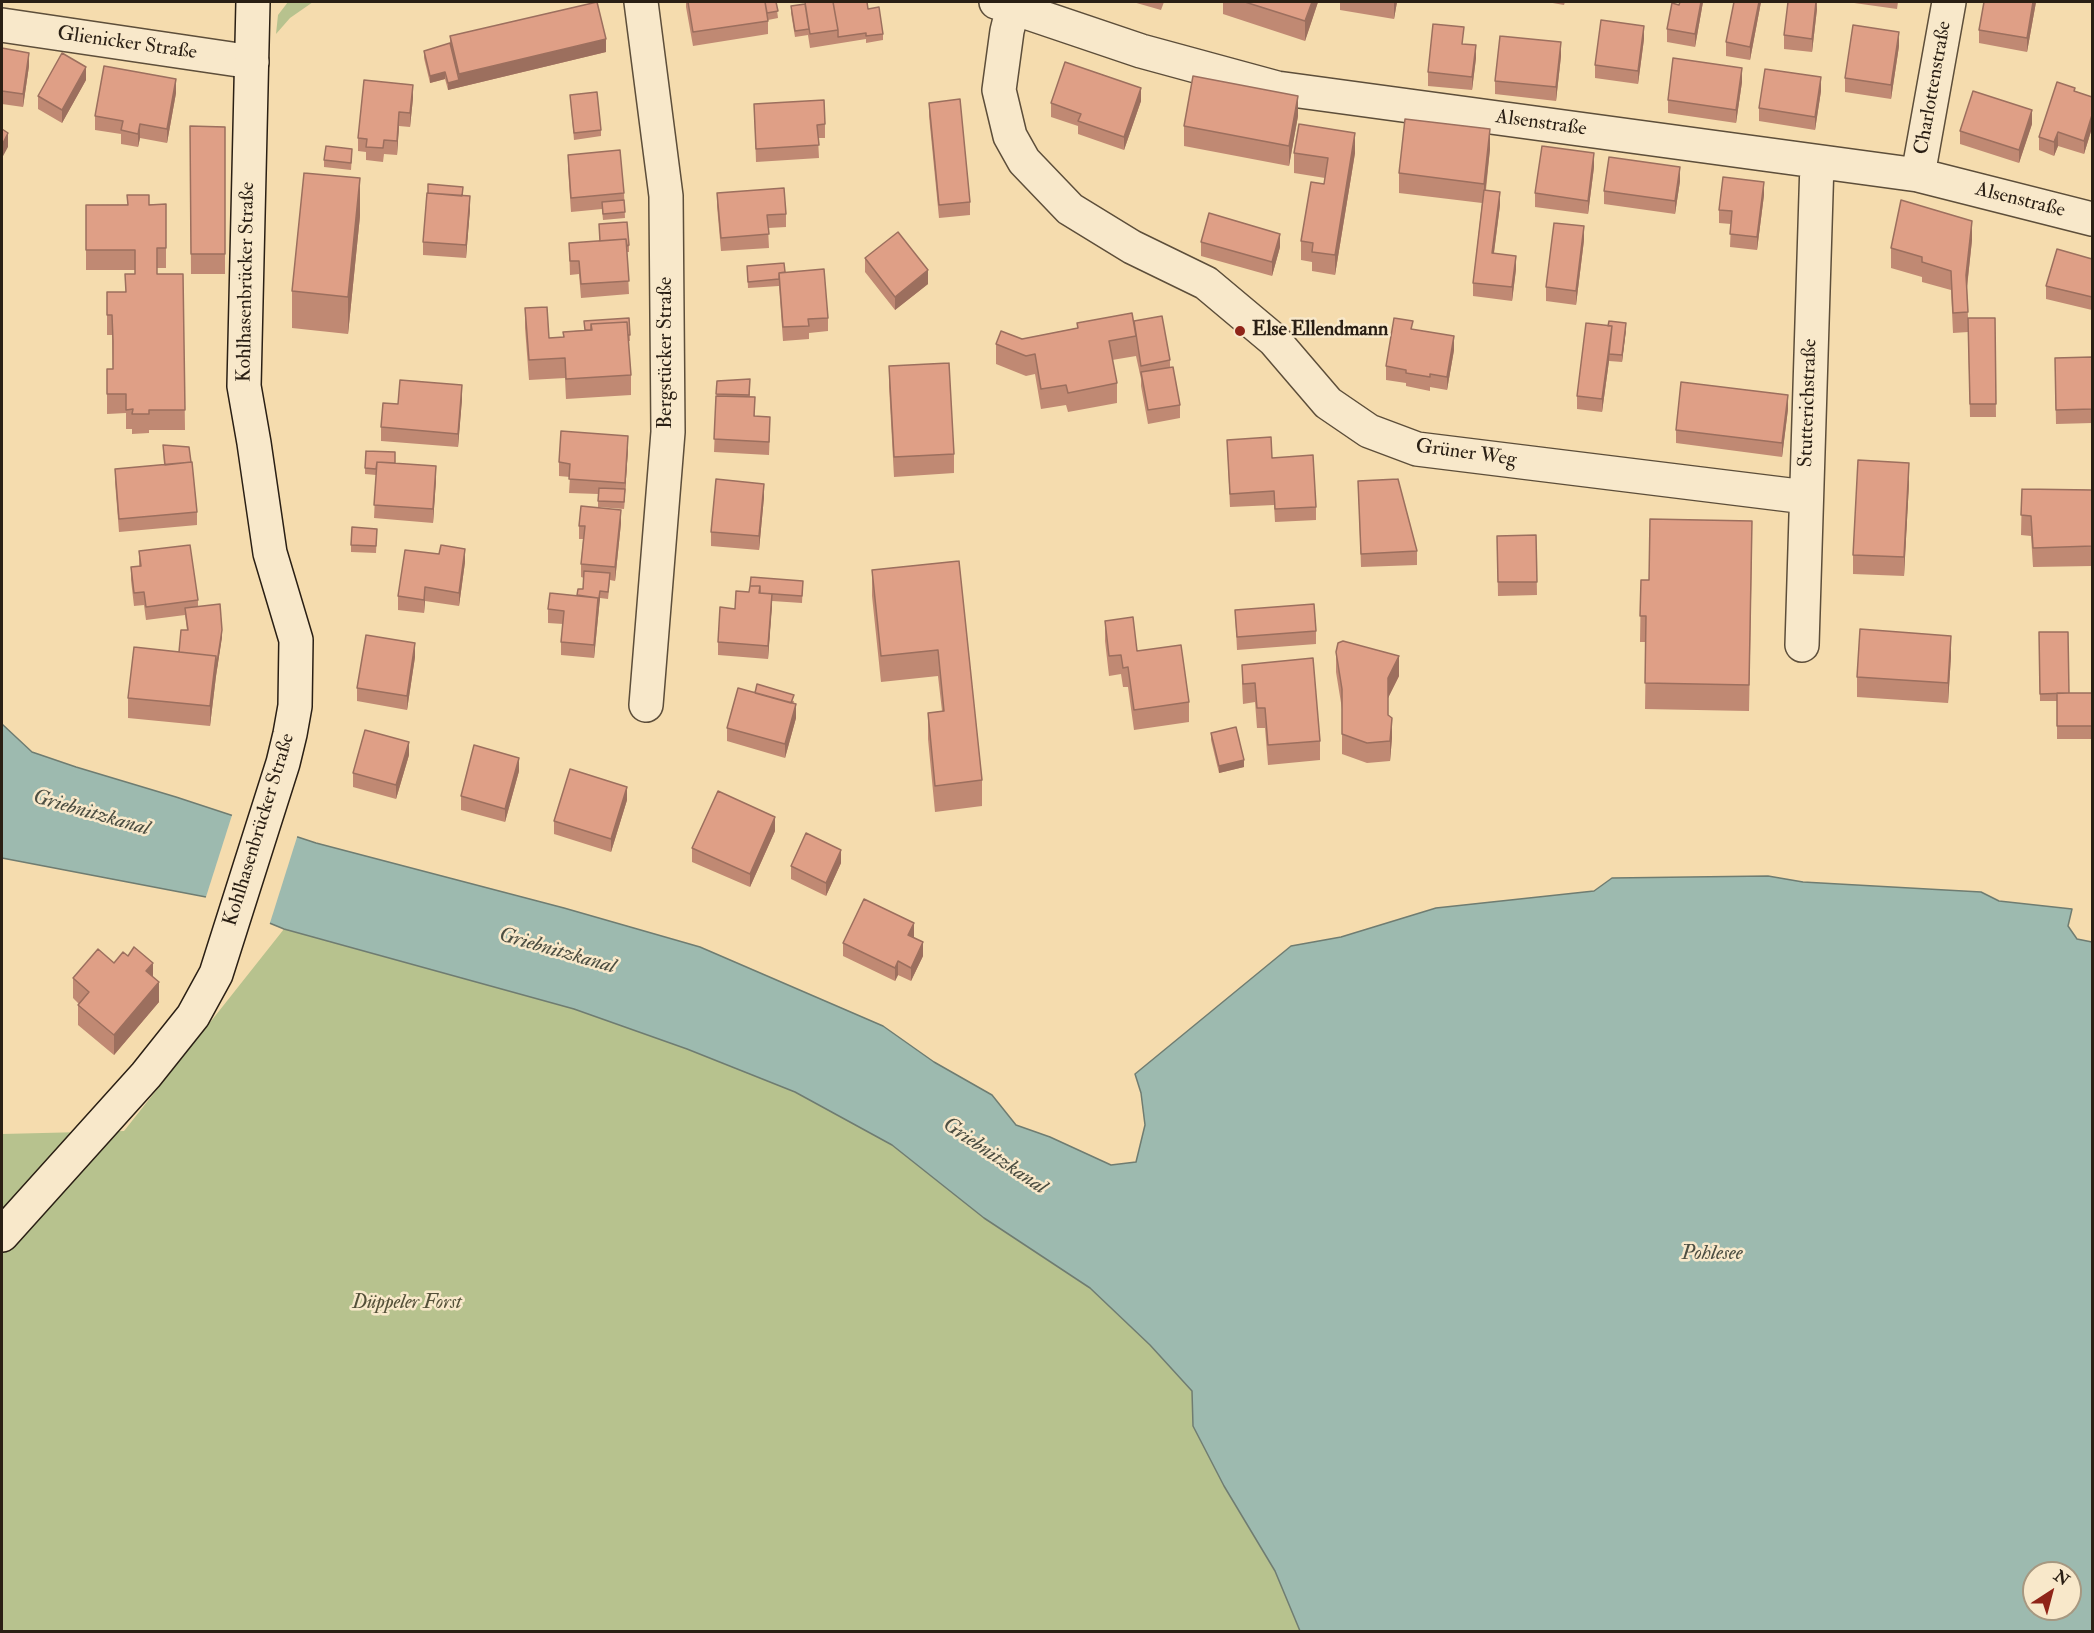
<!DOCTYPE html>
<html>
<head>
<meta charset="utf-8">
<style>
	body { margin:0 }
	#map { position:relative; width:2094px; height:1633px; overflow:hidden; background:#f5dcae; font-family:"IM FELL Double Pica",serif }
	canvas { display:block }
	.frame { position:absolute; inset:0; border:3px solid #2a1f14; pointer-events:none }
	.north { position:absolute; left:2022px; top:1561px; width:60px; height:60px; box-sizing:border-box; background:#f8e8ca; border:2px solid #a69881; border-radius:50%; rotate:36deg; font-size:16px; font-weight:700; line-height:24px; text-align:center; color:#2a1f14 }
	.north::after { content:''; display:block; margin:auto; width:21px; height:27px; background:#8f2418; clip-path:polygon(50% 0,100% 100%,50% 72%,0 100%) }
</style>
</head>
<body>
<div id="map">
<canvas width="2094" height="1633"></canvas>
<div class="frame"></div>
<div class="north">N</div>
</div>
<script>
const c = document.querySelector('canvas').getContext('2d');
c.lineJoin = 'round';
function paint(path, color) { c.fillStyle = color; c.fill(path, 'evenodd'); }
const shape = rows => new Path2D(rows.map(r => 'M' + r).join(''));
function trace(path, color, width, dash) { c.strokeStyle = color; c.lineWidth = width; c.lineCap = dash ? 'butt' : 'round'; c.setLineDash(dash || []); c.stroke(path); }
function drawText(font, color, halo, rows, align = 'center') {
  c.font = font + ' "IM FELL Double Pica",serif'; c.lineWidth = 5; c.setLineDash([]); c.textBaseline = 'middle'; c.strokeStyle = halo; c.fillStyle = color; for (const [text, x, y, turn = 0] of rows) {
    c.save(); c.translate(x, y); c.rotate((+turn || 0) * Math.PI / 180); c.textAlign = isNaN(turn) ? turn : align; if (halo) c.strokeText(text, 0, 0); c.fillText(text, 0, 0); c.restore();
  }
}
paint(shape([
	[288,2,313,2,290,18,276,34,278,15],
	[284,929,574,1009,687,1049,795,1092,892,1145,984,1218,1090,1288,1150,1345,1192,1391,1193,1426,1224,1486,1275,1571,1300,1631,2,1631,2,1134,124,1131]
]), '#b7c28e');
const water = shape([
	[2,724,32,752,76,767,176,797,316,843,564,908,700,947,883,1026,934,1062,992,1095,1016,1125,1050,1137,1111,1165,1136,1162,1145,1125,1141,1093,1135,1074,1291,946,1341,937,1436,908,1594,891,1612,878,1768,876,1803,882,1981,892,1999,901,2072,909,2068,926,2077,939,2092,942,2092,1631,1300,1631,1275,1571,1224,1486,1193,1426,1192,1391,1150,1345,1090,1288,984,1218,892,1145,795,1092,687,1049,574,1009,284,929,206,897,2,858,2,724],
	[2034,1573,2070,1573,2070,1609,2034,1609,2034,1573]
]);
paint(water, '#9dbaaf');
trace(water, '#6f7c71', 1.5);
paint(shape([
	[233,812,298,834,269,926,205,900]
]), '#f5dcae');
const street = shape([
	[641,2,666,196,668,432,646,705],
	[996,2,1141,51,1277,88,1918,175,2092,219],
	[1013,7,1007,31,999,90,1010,136,1024,161,1070,209,1132,247,1206,283,1274,340,1328,403,1369,431,1417,449,1806,497],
	[2,25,252,62],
	[1918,175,1949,2],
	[1802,645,1817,162]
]);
const secondary = shape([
	[2,1235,146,1075,193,1016,216,974,283,763,290,734,295,706,296,640,270,553,254,443,244,386,253,2]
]);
trace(street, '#5d4e3a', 36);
trace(secondary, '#2a1f14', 36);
trace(street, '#f8e8ca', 33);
trace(secondary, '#f8e8ca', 33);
paint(shape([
	[686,2,776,2,778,18,768,20,768,34,693,46,686,7],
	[805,2,867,2,868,9,883,34,883,40,866,43,866,39,810,48,808,35,795,37,791,13,791,6,805,4],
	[1133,2,1164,2,1161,10],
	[1223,2,1318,2,1305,41,1223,14],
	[1340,2,1397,2,1394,19,1340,10],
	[1547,2,1565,2,1564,5],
	[1680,2,1703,2,1695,47,1667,42,1667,29,1679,5],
	[1734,2,1761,2,1750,60,1726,56,1726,42],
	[1817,2,1817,9,1812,52,1784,49,1784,35],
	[1847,2,1898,2,1897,9],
	[1984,2,2036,2,2027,52,1979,43,1979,30],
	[450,36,606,52,448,90,445,79,430,83,424,58,424,51,450,43],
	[1644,39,1638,84,1595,78,1595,65],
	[1463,44,1476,58,1472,90,1428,86,1428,72],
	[1899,46,1891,99,1845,92,1845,78],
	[2,48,29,66,23,107,2,104],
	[1561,56,1556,101,1495,94,1495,81],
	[86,80,62,123,38,109,38,96],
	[1742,82,1736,123,1668,113,1668,100],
	[1821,91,1815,130,1759,121,1759,108],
	[2075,91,2092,97,2092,128,2084,154,2058,146,2054,156,2039,150,2039,137],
	[176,93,167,143,140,138,138,147,121,144,121,134,95,130,95,116],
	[570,95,601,130,601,136,574,140],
	[413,98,410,127,399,126,397,155,384,154,383,162,366,160,366,152,358,151,358,138],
	[1141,101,1124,150,1078,134,1078,126,1051,117,1051,103],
	[929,103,970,202,970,215,939,218,929,116],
	[754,104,825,124,825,138,818,138,819,158,756,162],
	[1298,116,1289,166,1184,146,1184,126],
	[2032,124,2019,163,1960,144,1960,131],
	[190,126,225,127,225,274,191,274],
	[1490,149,1486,190,1500,205,1494,253,1516,269,1512,301,1473,296,1473,283,1482,203,1399,193,1399,173],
	[1294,153,1355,153,1335,275,1312,271,1312,262,1301,260,1301,241,1324,184,1325,178,1294,173],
	[352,155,351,170,324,167,324,160],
	[568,155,624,193,625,218,603,220,602,209,571,212,568,168],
	[1594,167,1588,214,1535,207,1535,193],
	[1680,181,1675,214,1604,204,1604,191],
	[717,193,786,214,786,227,768,228,769,248,721,251,717,206],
	[1764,195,1757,250,1730,247,1731,224,1719,223,1719,210],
	[463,196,470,209,466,258,423,255,423,242],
	[166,204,166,268,157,268,157,274,183,274,185,430,149,430,149,433,132,434,132,429,126,429,126,413,107,414,107,369,113,369,112,335,107,335,107,292,125,292,135,274,135,270,86,270,86,205],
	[360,216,348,334,292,328,292,291],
	[599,224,629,245,629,252,627,252,629,294,581,298,579,274,570,275,569,243,600,241],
	[1584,240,1576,305,1546,301,1546,287],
	[1972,240,1967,288,1968,318,1995,318,1996,417,1970,417,1968,332,1953,333,1951,290,1922,282,1922,277,1891,268,1891,248],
	[1201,242,1280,247,1272,276,1201,256],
	[865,258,928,284,895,310,865,272],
	[2092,259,2092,310,2046,299,2046,286],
	[747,266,785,272,828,318,828,331,809,333,809,339,783,341,779,286,748,288],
	[525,308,549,338,563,337,563,332,584,330,629,318,630,341,628,341,631,375,631,395,566,399,565,378,529,380,525,328],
	[1134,321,1170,360,1170,368,1180,405,1180,418,1148,424,1141,386,1141,379,1136,356,1112,360,1117,383,1117,403,1068,412,1066,405,1041,409,1035,374,1026,376,996,364,996,344,1077,328,1077,323],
	[1413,329,1454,350,1447,390,1430,387,1430,391,1406,386,1406,383,1386,380,1386,366],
	[1626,330,1622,362,1609,361,1602,412,1577,409,1577,396],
	[2092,357,2092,423,2056,424,2055,372],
	[889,366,954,454,954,473,894,477,889,386],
	[750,379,750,397,755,416,770,430,769,455,714,452,717,381],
	[462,399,458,447,381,441,381,427,398,404],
	[1788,409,1782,457,1676,443,1676,430],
	[1227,440,1272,458,1316,507,1316,520,1275,522,1274,505,1230,507],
	[163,445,197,512,197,525,119,532,115,482,115,469,164,465],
	[628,449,624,509,598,507,598,494,569,493,570,477,559,476,559,462],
	[395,464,436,480,433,523,374,518,376,475,365,474,365,468],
	[1358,481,1417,551,1417,565,1361,567],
	[1909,483,1904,576,1853,574,1853,555],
	[2022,489,2092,490,2092,566,2033,567,2031,536,2021,535],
	[764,497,759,550,711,546,711,532],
	[621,523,615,581,610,580,608,599,600,598,594,658,561,655,561,642,563,624,548,623,548,609,577,595,583,589,584,578,581,577,581,564,583,539,579,539,579,526],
	[377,529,376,553,351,552,351,545],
	[1536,535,1537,595,1498,596,1497,536],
	[1752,547,1749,711,1645,709,1646,642,1640,642,1641,580,1649,580],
	[139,551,198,600,198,607,222,637,216,676,210,726,128,718,128,698,179,652,187,630,185,615,146,620,144,605,134,606,131,580,131,567,139,566],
	[959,561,982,780,982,806,935,812,928,739,928,713,942,711,938,676,881,682,872,596,872,570],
	[465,562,459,606,425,601,424,613,398,610,398,596],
	[803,581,802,603,772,601,768,659,718,655,718,642,749,592],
	[1235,610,1316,631,1316,644,1237,650],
	[1105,621,1137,651,1189,702,1189,722,1134,730,1128,687,1123,687,1121,674,1109,676,1105,641],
	[2039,632,2069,693,2092,693,2092,739,2057,739,2057,701,2040,701],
	[1336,652,1399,676,1388,698,1388,715,1392,738,1390,761,1367,763,1342,754,1342,709,1336,672],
	[1951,656,1948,703,1857,697,1857,677],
	[415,657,407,710,357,701,357,688],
	[1242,665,1320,741,1320,760,1268,765,1265,728,1257,728,1255,702,1243,704,1242,684],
	[755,693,794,701,793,704,796,718,785,758,727,741,727,728],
	[1211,733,1244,767,1219,773,1211,740],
	[409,755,396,799,353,787,353,773],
	[519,771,505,822,461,810,461,796],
	[627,800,611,852,554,834,554,821],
	[775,831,750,887,692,862,692,848],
	[841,863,826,896,791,879,791,866],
	[843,943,923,956,911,981,898,975,895,981,843,956],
	[114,963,153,977,159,1002,114,1055,78,1025,78,1005,79,1004,73,998,73,978]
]), '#c08973');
paint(shape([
	[1312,2,1318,2,1305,41,1305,21],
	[1394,2,1397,2,1394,19],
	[1701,2,1703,2,1695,47,1695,34],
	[1759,2,1761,2,1750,60,1750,47],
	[1816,2,1817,9,1812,52,1812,39],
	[2033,2,2036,2,2027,52,2027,38],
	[1644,26,1644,39,1638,84,1638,71],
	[1899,32,1899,46,1891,99,1891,85],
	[606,39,606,52,448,90,448,83,459,80,459,74],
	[1561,42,1561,56,1556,101,1556,87],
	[1476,45,1476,58,1472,90,1472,77],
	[29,53,29,66,23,107,23,94],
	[86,67,86,80,62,123,62,110],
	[1742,68,1742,82,1736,123,1736,110],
	[445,72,445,79,430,83,430,76],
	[1821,77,1821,91,1815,130,1815,117],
	[176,79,176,93,167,143,167,129],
	[413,85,413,98,410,127,410,113],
	[1141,88,1141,101,1124,150,1124,137],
	[1298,96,1298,116,1289,166,1289,146],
	[2032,110,2032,124,2019,163,2019,150],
	[399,112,399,126,397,155,397,141],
	[2092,115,2092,128,2084,154,2084,141],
	[140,124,140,138,138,147,138,134],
	[1490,129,1490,149,1484,203,1484,184],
	[2058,132,2058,146,2054,156,2054,142],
	[8,133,8,147,2,158,2,145],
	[1355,133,1355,153,1335,275,1335,255],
	[1594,153,1594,167,1588,214,1588,201],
	[1680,167,1680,181,1675,214,1675,201],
	[360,178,360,216,348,334,348,297],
	[1764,182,1764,195,1757,250,1757,237],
	[1500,192,1500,205,1492,267,1492,253],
	[470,196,470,209,466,258,466,245],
	[1972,221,1972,240,1966,295,1966,275],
	[1584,226,1584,240,1576,305,1576,291],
	[1280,234,1280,247,1272,276,1272,262],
	[1516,256,1516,269,1512,301,1512,287],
	[928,270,928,284,895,310,895,297],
	[1626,323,1626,330,1622,362,1622,355],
	[1612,326,1609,361,1602,412,1602,399],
	[1454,336,1454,350,1447,390,1447,377],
	[462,385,462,399,458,447,458,434],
	[1788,395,1788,409,1782,457,1782,443],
	[628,436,628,449,624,509,625,483],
	[1909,463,1909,483,1904,576,1904,557],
	[436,466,436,480,433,523,433,509],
	[764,484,764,497,759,550,759,536],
	[621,510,621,523,615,581,615,567],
	[465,549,465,562,459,606,459,593],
	[425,587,425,601,424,613,424,600],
	[600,591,600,598,594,658,594,645,598,598],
	[772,594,772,607,768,659,768,646],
	[222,630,222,637,216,676,210,726,210,706,216,656],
	[1951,636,1951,656,1948,703,1948,683],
	[415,643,415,657,407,710,407,696],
	[1399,656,1399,676,1388,698,1388,678],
	[796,704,796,718,785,758,785,744],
	[1392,718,1392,738,1390,761,1390,741],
	[409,742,409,755,396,799,396,785],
	[519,758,519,771,505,822,505,809],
	[1244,760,1244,767,1219,773,1219,766],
	[627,787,627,800,611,852,611,839],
	[775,817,775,831,750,887,750,874],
	[841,850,841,863,826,896,826,883],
	[914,923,914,937,908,948,908,935],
	[923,942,923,956,911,981,911,968],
	[898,961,898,975,895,981,895,968],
	[153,963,153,983,146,971],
	[159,982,159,1002,114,1055,114,1035]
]), '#9c6f5e');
const building = shape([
	[597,2,606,39,459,74,450,36,597,2],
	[688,2,765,2,768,21,693,32,688,2],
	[765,2,776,2,778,11,767,13,765,2],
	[805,2,833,2,838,30,810,34,805,2],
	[833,2,867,2,868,9,879,7,883,34,866,36,866,33,838,37,838,30,833,2],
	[1245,2,1312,2,1305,21,1245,2],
	[1680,2,1701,2,1695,34,1667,29,1672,3,1679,5,1680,2],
	[1734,2,1759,2,1750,47,1726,42,1734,2],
	[1788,2,1816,2,1812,39,1784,35,1788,2],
	[1984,2,2033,2,2027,38,1979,30,1984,2],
	[805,4,809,29,795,31,791,6,805,4],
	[1601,20,1644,26,1638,71,1595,65,1601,20],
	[1433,24,1464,27,1462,44,1476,45,1472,77,1428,72,1433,24],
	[1853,25,1899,32,1891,85,1845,78,1853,25],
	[1500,36,1561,42,1556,87,1495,81,1500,36],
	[450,43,459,80,448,83,445,72,430,76,424,51,450,43],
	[2,48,29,53,23,94,2,91,2,48],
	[62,53,86,67,62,110,38,96,62,53],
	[1673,58,1742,68,1736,110,1668,100,1673,58],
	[1065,62,1141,88,1124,137,1078,121,1081,114,1051,103,1065,62],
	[104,66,176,79,167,129,140,124,138,134,121,130,123,121,95,116,104,66],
	[1765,69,1821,77,1815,117,1759,108,1765,69],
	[1193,76,1298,96,1289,146,1184,126,1193,76],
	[364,80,413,85,410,113,399,112,397,141,384,140,383,148,366,147,367,139,358,138,364,80],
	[2057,82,2075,88,2074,91,2092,97,2092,115,2084,141,2058,132,2054,142,2039,137,2057,82],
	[1973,91,2032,110,2019,150,1960,131,1973,91],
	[597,92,601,130,574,133,570,95,597,92],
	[960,99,970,202,939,205,929,103,960,99],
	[824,100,825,124,817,125,819,145,756,149,754,104,824,100],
	[1405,119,1490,129,1484,184,1399,173,1405,119],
	[1299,124,1355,133,1335,255,1312,252,1313,243,1301,241,1311,182,1324,184,1328,158,1294,153,1299,124],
	[190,126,225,127,225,254,191,254,190,126],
	[2,129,8,133,2,145,2,129],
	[326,146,352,149,351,163,324,160,326,146],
	[1542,146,1594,153,1588,201,1535,193,1542,146],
	[620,150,624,193,571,198,568,155,620,150],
	[1609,157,1680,167,1675,201,1604,191,1609,157],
	[304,173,360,178,348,297,292,291,304,173],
	[1723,177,1764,182,1757,237,1730,234,1732,211,1719,210,1723,177],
	[428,184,463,187,462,196,428,193,428,184],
	[784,188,786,214,767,215,769,234,721,238,717,193,784,188],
	[1484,190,1500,192,1492,253,1516,256,1512,287,1473,283,1484,190],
	[427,193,470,196,466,245,423,242,427,193],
	[127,195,149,195,149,205,166,204,166,248,157,248,157,274,183,274,185,410,149,410,149,414,132,414,133,409,126,410,126,394,107,394,107,369,113,369,113,341,112,315,107,315,107,292,126,292,125,274,135,274,135,250,86,250,86,205,128,205,127,195],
	[624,200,625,212,603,214,602,202,624,200],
	[1901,200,1972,221,1966,275,1968,312,1953,313,1951,271,1922,262,1922,257,1891,248,1901,200],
	[1209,213,1280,234,1272,262,1201,242,1209,213],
	[627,222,629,245,627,246,626,239,600,241,599,224,627,222],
	[1554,223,1584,226,1576,291,1546,287,1554,223],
	[898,232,928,270,895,297,865,258,898,232],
	[626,239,629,281,581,284,579,261,570,261,569,243,626,239],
	[2057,249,2092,259,2092,297,2046,286,2057,249],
	[784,263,785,272,779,273,779,279,748,282,747,266,784,263],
	[824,269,828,318,808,319,809,326,783,327,779,273,824,269],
	[547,307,549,338,564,337,563,332,592,330,591,324,627,322,631,375,566,379,565,358,529,360,525,308,547,307],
	[1132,313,1136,336,1109,341,1117,383,1068,393,1066,385,1041,389,1035,354,1026,356,996,344,1001,331,1022,339,1078,328,1077,323,1132,313],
	[1162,316,1170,360,1141,366,1134,321,1162,316],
	[629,318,630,335,628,335,627,322,591,324,591,330,585,330,584,321,629,318],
	[1394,318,1413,321,1411,329,1454,336,1447,377,1430,374,1430,377,1406,373,1406,370,1386,366,1394,318],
	[1968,318,1995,318,1996,404,1970,404,1968,318],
	[1609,321,1626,323,1622,355,1609,354,1612,326,1608,326,1609,321],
	[1586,323,1612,326,1602,399,1577,396,1586,323],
	[2092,357,2092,409,2056,410,2055,358,2092,357],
	[949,363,954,454,894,457,889,366,949,363],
	[1173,367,1180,405,1148,410,1141,372,1173,367],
	[750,379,749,395,716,394,717,381,750,379],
	[400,380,462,385,458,434,381,427,383,403,398,404,400,380],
	[1681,382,1788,395,1782,443,1676,430,1681,382],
	[716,396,755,397,754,416,770,417,769,442,714,439,716,396],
	[561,431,628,436,625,483,569,479,570,464,559,462,561,431],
	[1271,437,1272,458,1313,455,1316,507,1275,509,1274,491,1230,494,1227,440,1271,437],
	[163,445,189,447,191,462,165,465,163,445],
	[366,451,395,452,395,463,377,462,376,469,365,468,366,451],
	[1858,460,1909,463,1904,557,1853,555,1858,460],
	[192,462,197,512,119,519,115,469,192,462],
	[377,462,436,466,433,509,374,505,377,462],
	[716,479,764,484,759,536,711,532,716,479],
	[1398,479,1417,551,1361,554,1358,481,1398,479],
	[599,488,625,489,624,502,598,501,599,488],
	[2022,489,2092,490,2092,546,2033,548,2031,516,2021,515,2022,489],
	[581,506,621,510,615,567,581,564,585,526,579,526,581,506],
	[1650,519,1752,521,1749,685,1645,683,1646,616,1640,616,1641,580,1649,580,1650,519],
	[352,527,377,529,376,546,351,545,352,527],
	[1536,535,1537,582,1498,582,1497,536,1536,535],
	[190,545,198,600,146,607,144,592,134,593,131,567,141,566,139,551,190,545],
	[441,545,465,549,459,593,425,587,424,600,398,596,405,550,439,554,441,545],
	[959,561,982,780,935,786,928,713,944,711,938,650,881,656,872,570,959,561],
	[584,571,610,573,608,592,600,591,598,604,598,598,577,595,578,589,583,589,584,571],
	[751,577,803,581,802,596,760,593,760,586,750,586,751,577],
	[750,586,760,586,759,593,772,594,768,646,718,642,720,607,735,609,736,591,749,592,750,586],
	[550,593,598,598,594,645,561,642,564,611,548,609,550,593],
	[220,604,222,630,216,669,216,656,179,652,181,630,188,630,185,608,220,604],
	[1314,604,1316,631,1237,637,1235,610,1314,604],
	[1133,617,1137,651,1181,645,1189,702,1134,710,1128,667,1123,668,1121,655,1109,656,1105,621,1133,617],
	[1860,629,1951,636,1948,683,1857,677,1860,629],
	[2039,632,2068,632,2069,693,2040,694,2039,632],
	[366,635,415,643,407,696,357,688,366,635],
	[1343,641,1399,656,1388,678,1388,715,1392,718,1390,741,1367,743,1342,734,1342,689,1336,652,1338,643,1343,641],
	[134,647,216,656,210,706,128,698,134,647],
	[1313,658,1320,741,1268,745,1265,708,1257,708,1255,683,1243,684,1242,665,1313,658],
	[757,684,794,695,791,703,755,693,757,684],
	[738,688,796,704,785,744,727,728,738,688],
	[2057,693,2092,693,2092,726,2057,726,2057,693],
	[1236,727,1244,760,1219,766,1211,733,1236,727],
	[365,730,409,742,396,785,353,773,365,730],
	[474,745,519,758,505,809,461,796,474,745],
	[570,769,627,787,611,839,554,821,570,769],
	[718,791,775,817,750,874,692,848,718,791],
	[806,833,841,850,826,883,791,866,806,833],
	[864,899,914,923,908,935,923,942,911,968,898,961,895,968,843,943,864,899],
	[134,947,153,963,146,971,159,982,114,1035,78,1005,89,992,73,978,98,949,114,963,123,952,128,956,134,947]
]);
paint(building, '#df9f86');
trace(building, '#9c6f5e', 1.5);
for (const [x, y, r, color] of [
	[1240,331,6,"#8f2418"]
]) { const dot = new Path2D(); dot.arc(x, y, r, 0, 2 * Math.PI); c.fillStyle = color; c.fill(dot); trace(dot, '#f8e8ca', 2); }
drawText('20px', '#2a1f14', '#f8e8ca', [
	["Glienicker Straße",127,44,8],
	["Charlottenstraße",1934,88,-80],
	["Alsenstraße",1541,124,8],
	["Alsenstraße",2020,201,14],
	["Kohlhasenbrücker Straße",247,282,-89],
	["Bergstücker Straße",667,353,-90],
	["Stutterichstraße",1809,403,-88],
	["Grüner Weg",1466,454,8],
	["Kohlhasenbrücker Straße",260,830,-73]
]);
drawText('bold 20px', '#2a1f14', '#f8e8ca', [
	["Else Ellendmann",1252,331]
], 'left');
drawText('italic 20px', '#545039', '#f8e8ca', [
	["Düppeler Forst",407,1304]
]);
drawText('italic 21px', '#4c4e42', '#f8e8ca', [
	["Griebnitzkanal",91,814,16],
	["Griebnitzkanal",557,952,16],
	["Griebnitzkanal",994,1157,34],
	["Pohlesee",1712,1254]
]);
</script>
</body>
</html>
